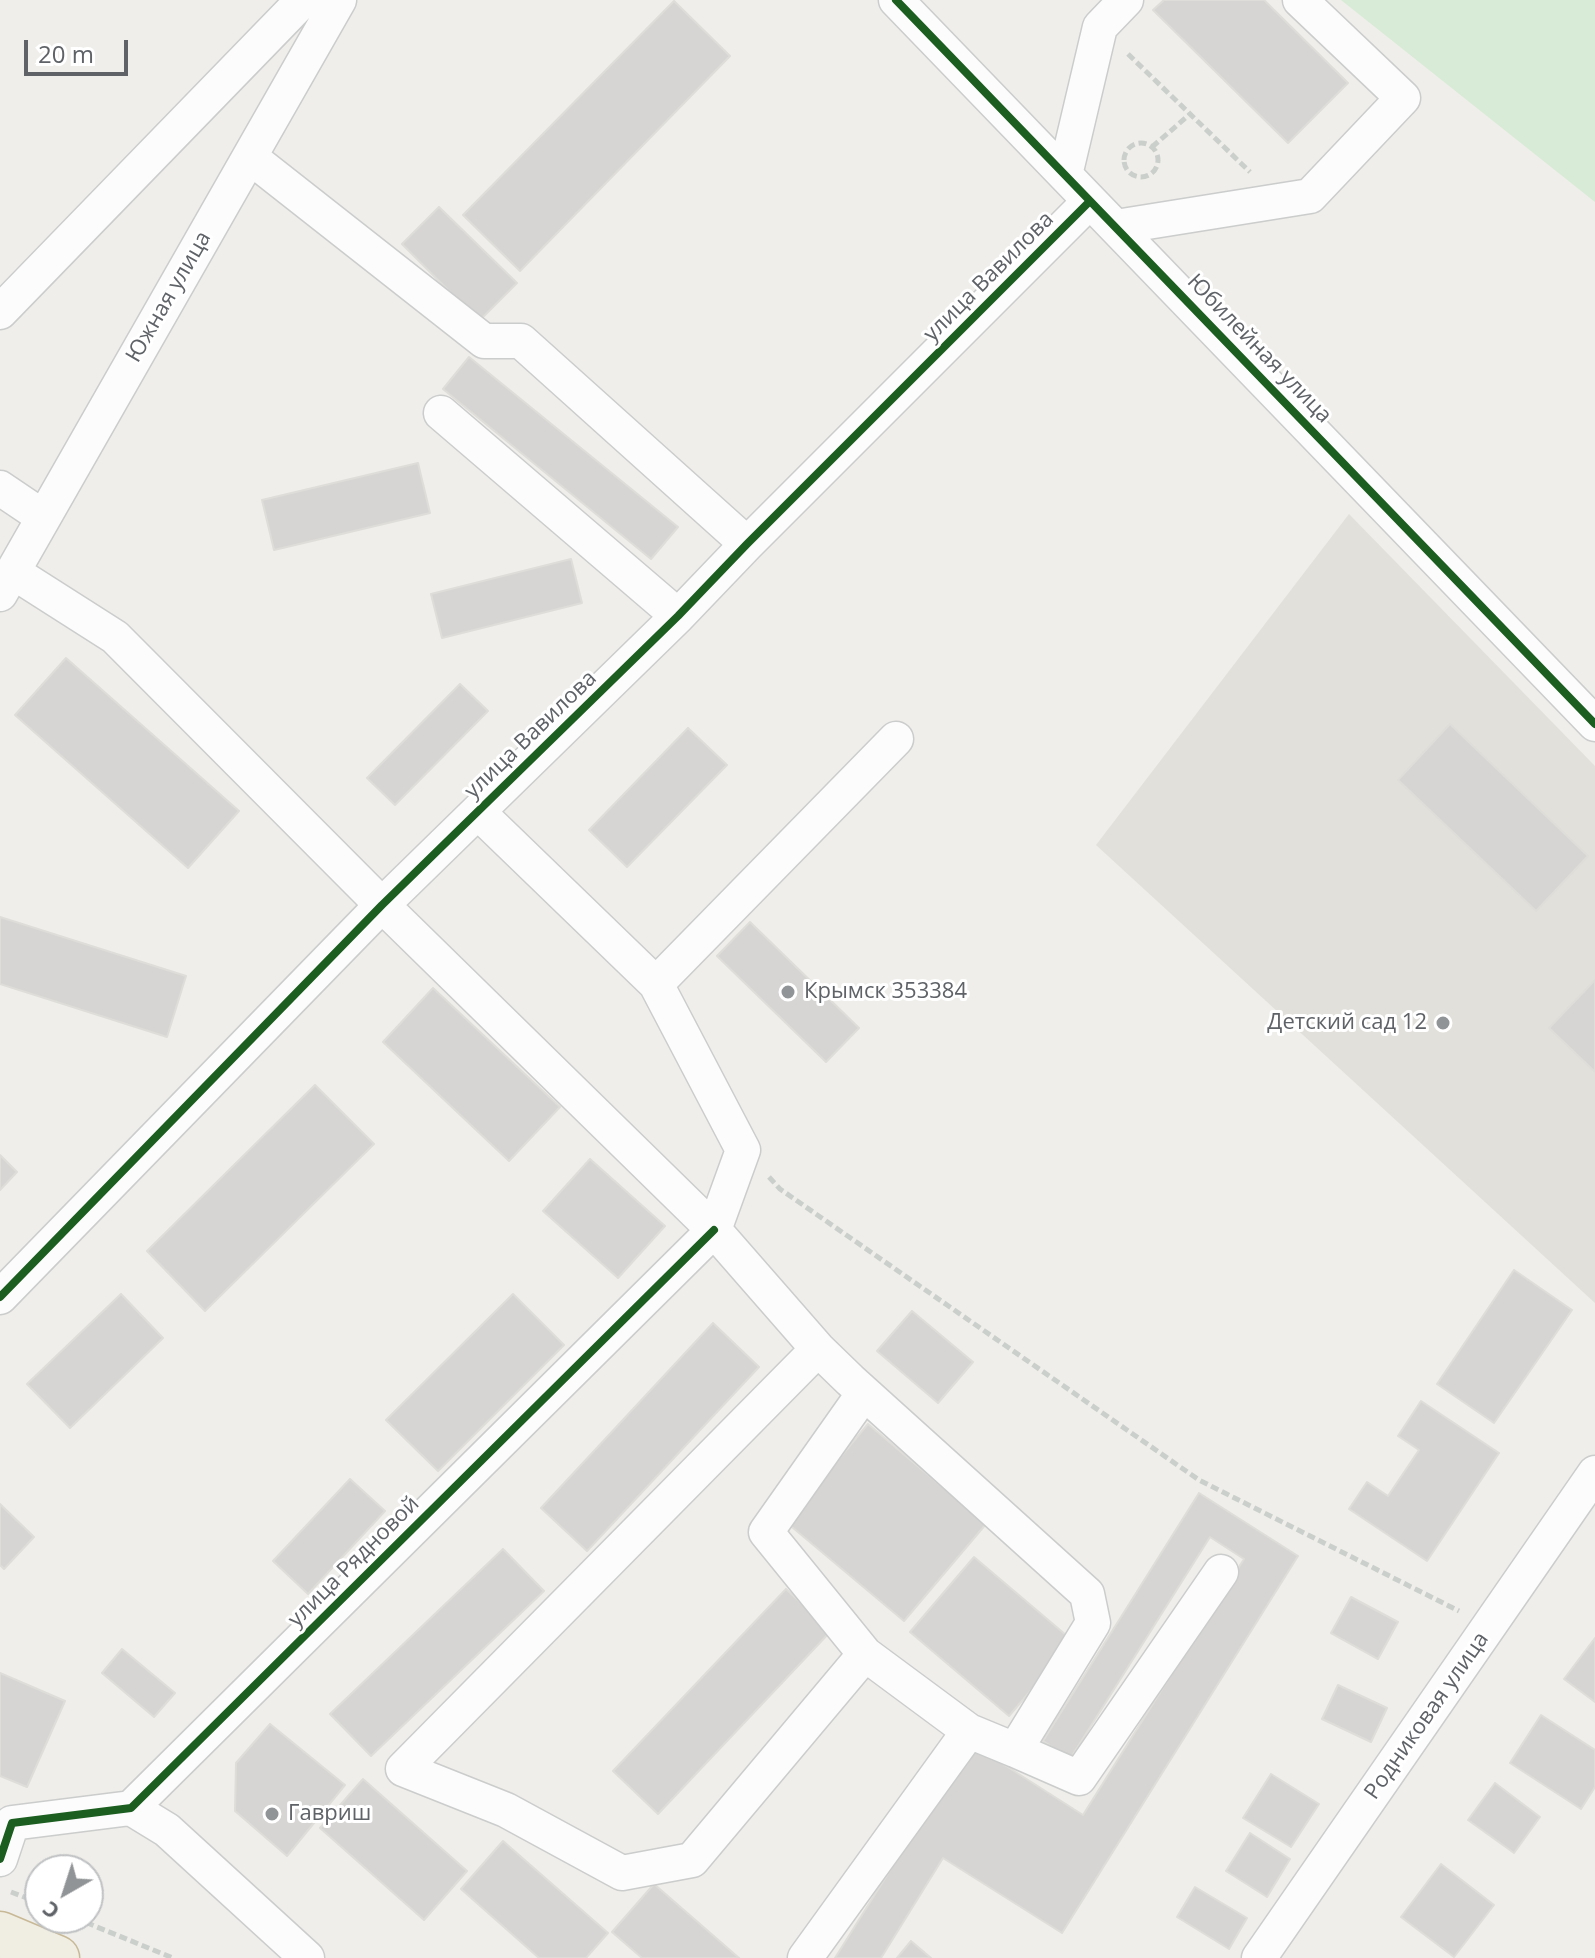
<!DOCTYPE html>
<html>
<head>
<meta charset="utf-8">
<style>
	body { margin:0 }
	#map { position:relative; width:1595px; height:1958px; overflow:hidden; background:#efeeea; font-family:"Open Sans",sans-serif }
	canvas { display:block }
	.north { position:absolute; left:24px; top:1854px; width:80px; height:80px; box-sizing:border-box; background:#fff; border:2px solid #bfc1c3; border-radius:50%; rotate:219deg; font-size:22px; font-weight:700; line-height:32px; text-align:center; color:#5f6368 }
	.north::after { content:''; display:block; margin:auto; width:28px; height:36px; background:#919496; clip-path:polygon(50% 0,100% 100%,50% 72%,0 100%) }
	.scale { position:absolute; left:24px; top:40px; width:104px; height:36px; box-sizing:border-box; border:4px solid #5f6368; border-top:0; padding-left:10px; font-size:24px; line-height:28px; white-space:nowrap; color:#5f6368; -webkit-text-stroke:6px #fff; paint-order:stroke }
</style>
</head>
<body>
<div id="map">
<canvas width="1595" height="1958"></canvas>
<div class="north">С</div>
<div class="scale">20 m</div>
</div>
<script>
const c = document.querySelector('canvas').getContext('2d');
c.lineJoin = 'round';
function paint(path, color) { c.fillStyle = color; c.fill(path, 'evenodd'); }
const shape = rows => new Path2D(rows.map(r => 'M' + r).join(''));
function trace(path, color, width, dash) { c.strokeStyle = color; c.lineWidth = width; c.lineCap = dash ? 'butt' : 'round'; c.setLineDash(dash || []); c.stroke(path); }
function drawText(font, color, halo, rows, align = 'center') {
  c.font = font + ' "Open Sans",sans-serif'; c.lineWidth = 6; c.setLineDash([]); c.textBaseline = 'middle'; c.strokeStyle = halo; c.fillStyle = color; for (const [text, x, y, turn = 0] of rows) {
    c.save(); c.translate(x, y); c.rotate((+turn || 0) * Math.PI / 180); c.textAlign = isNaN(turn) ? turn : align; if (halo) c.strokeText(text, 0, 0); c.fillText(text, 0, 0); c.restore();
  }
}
paint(shape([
	[1349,514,1595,766,1595,1303,1096,845]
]), '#e2e0da');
paint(shape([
	[1341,0,1595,0,1595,202]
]), '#d8ebd6');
const building = shape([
	[1164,0,1264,0,1348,83,1288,143,1153,10,1164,0],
	[674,1,730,56,520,271,463,215,674,1],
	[439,207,517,283,479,321,402,244,439,207],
	[469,357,678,527,651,559,443,389,469,357],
	[418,463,430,513,274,550,262,500,418,463],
	[571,559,582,603,442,638,431,594,571,559],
	[66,658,239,811,188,868,15,715,66,658],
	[460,684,488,711,395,805,367,778,460,684],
	[1450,724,1588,856,1536,911,1398,780,1450,724],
	[688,728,727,765,627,867,589,830,688,728],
	[0,917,186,976,167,1037,0,984,0,917],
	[750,922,859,1028,826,1062,717,956,750,922],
	[1595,980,1595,1072,1549,1028,1595,980],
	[433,988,560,1107,509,1161,383,1042,433,988],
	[315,1085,374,1144,205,1311,147,1251,315,1085],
	[0,1155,17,1172,0,1190,0,1155],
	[590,1159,665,1226,618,1278,543,1211,590,1159],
	[1514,1270,1572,1310,1494,1423,1437,1384,1514,1270],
	[121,1294,163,1338,70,1428,27,1384,121,1294],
	[513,1294,564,1345,438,1471,386,1420,513,1294],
	[912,1311,973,1362,938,1403,877,1351,912,1311],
	[713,1323,759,1367,587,1551,541,1508,713,1323],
	[1421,1401,1499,1453,1427,1561,1349,1509,1367,1482,1388,1496,1419,1450,1398,1436,1421,1401],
	[868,1424,986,1524,904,1621,786,1522,868,1424],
	[350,1479,385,1511,308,1594,273,1561,350,1479],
	[1199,1493,1298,1556,1062,1933,943,1858,881,1958,835,1958,970,1743,1083,1815,1244,1559,1210,1537,1070,1759,1043,1741,1199,1493],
	[0,1504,34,1537,4,1569,0,1565,0,1504],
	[503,1549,544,1591,371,1756,330,1714,503,1549],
	[974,1557,1073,1641,1009,1716,910,1632,974,1557],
	[786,1589,831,1631,658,1814,613,1771,786,1589],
	[1351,1597,1398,1622,1378,1659,1331,1633,1351,1597],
	[1595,1638,1595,1702,1564,1679,1595,1638],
	[122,1649,175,1693,154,1717,102,1673,122,1649],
	[0,1673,65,1701,27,1787,0,1776,0,1673],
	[1338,1685,1387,1708,1371,1742,1322,1719,1338,1685],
	[1541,1715,1595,1750,1595,1787,1581,1809,1510,1763,1541,1715],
	[270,1724,345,1785,287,1856,235,1811,236,1763,270,1724],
	[1271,1774,1319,1804,1291,1847,1243,1818,1271,1774],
	[363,1779,467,1871,424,1920,320,1828,363,1779],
	[1495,1783,1540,1817,1514,1853,1468,1820,1495,1783],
	[1250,1833,1290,1859,1267,1897,1226,1871,1250,1833],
	[503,1841,608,1933,586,1958,539,1958,461,1889,503,1841],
	[1441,1864,1494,1905,1454,1957,1401,1917,1441,1864],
	[654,1884,739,1958,642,1958,612,1932,654,1884],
	[1195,1887,1247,1918,1229,1949,1177,1917,1195,1887],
	[911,1941,931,1958,897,1958,911,1941]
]);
paint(building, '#d6d5d3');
trace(building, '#deddd9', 2);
const minor = shape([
	[896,0,1595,724],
	[250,157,484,341,521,341,747,544],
	[1065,175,1100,27,1126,0],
	[1116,227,1310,196,1403,98,1300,0],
	[0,312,303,0],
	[441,413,678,616],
	[0,488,43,517],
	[13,572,115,637,382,905,714,1230,818,1349,850,1380,1087,1594,1093,1623,1015,1750,969,1731,865,1654],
	[0,594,339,0],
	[656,984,896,739],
	[0,1297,382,905,678,616,747,544,1090,201],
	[818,1349,403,1769,506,1810,622,1873,692,1860,865,1654,766,1532,864,1393],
	[1015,1750,1079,1778,1221,1572],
	[131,1808,167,1830,307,1958],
	[0,1859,12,1823,131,1808,714,1230,743,1150,656,984,478,812],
	[805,1958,969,1731],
	[1259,1958,1595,1473]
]);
const highway = shape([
	[0,1934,57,1958]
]);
trace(minor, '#cbcccc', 37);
trace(highway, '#c8b996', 47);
trace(shape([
	[1128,54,1250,172],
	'1124 160a17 17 0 1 1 34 0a17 17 0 1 1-34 0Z',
	[1152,147,1190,114],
	[769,1177,780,1189,1199,1480,1459,1611],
	[11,1892,40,1903],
	[75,1918,173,1958]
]), '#cacfcc', 5, [8, 4]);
trace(minor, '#fdfcfc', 34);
trace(highway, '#f0ede3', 44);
trace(shape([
	[896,0,1595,724],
	[0,1297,382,905,678,616,747,544,1090,201],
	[0,1859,12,1823,131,1808,714,1230]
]), '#1b5e20', 8);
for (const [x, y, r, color] of [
	[788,992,8,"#919496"],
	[1443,1023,8,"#919496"],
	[272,1814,8,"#919496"]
]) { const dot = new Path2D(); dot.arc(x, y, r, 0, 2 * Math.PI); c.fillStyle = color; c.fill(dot); trace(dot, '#fff', 3); }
drawText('22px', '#5f6368', '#fff', [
	["улица Вавилова",989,277,-45],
	["Южная улица",169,297,-60],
	["Юбилейная улица",1259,349,46],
	["улица Вавилова",531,735,-44],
	["улица Рядновой",354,1562,-45],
	["Родниковая улица",1427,1716,-55]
]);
drawText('22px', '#5f6368', '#fff', [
	["Крымск 353384",804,992],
	["Детский сад 12",1427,1023,"right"],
	["Гавриш",288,1814]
], 'left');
</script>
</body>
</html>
